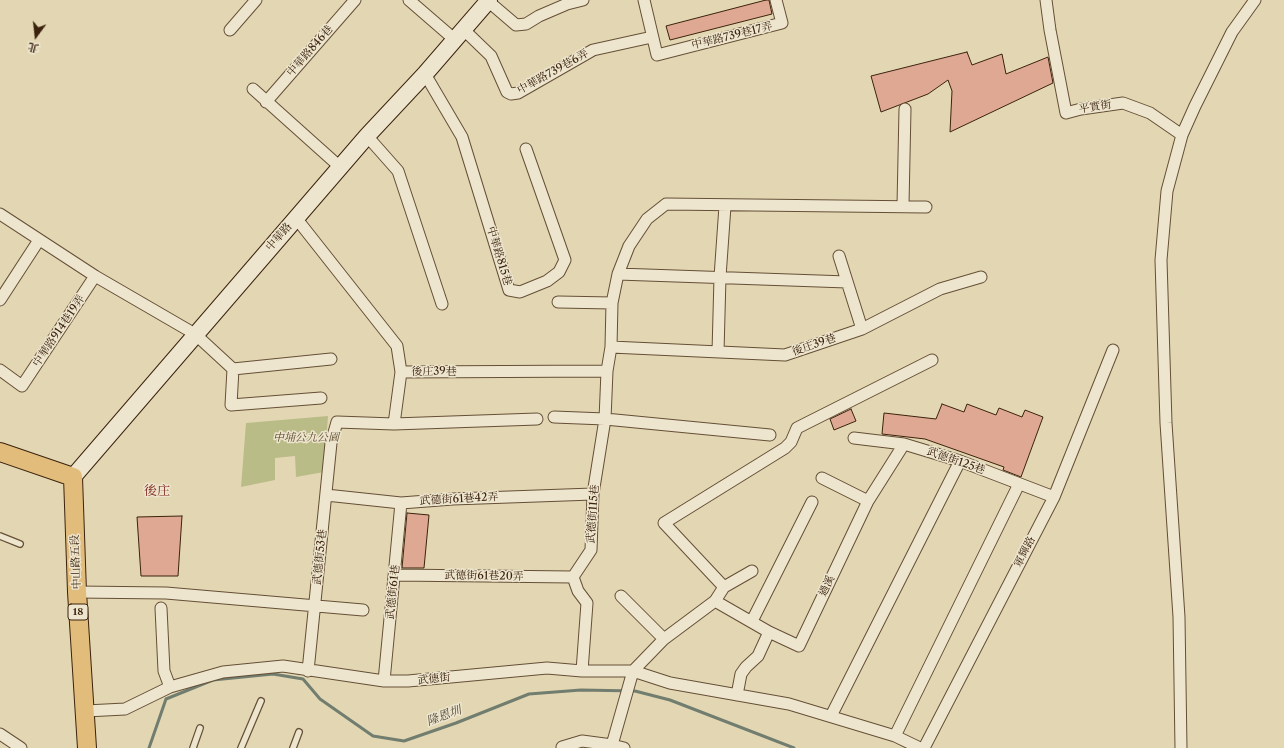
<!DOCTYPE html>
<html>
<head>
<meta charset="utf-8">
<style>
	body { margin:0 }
	#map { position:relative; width:1284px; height:748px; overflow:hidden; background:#e3d7b3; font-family:"Libre Caslon Text","Noto Serif TC",serif }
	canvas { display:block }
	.north { position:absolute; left:16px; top:16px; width:40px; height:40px; -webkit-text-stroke:3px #ede5ce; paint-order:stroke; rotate:195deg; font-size:11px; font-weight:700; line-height:16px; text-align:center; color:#3b220d }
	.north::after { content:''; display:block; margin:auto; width:14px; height:18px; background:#3b220d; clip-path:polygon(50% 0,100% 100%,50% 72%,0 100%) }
</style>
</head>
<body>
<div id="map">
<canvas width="1284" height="748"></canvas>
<div class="north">北</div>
</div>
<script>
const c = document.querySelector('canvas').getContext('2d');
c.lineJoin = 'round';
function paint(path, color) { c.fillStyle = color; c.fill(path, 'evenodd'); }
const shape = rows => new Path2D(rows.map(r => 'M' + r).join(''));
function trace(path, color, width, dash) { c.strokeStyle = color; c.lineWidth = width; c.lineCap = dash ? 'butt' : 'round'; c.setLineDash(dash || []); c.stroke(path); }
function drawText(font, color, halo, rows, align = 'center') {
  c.font = font + ' "Libre Caslon Text","Noto Serif TC",serif'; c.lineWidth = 3; c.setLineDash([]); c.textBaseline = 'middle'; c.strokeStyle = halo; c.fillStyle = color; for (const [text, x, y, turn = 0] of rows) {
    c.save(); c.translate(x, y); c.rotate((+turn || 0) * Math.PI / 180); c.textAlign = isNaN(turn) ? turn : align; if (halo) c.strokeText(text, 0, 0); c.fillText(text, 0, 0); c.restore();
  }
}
paint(shape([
	[328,416,324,472,296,477,295,456,275,458,275,480,241,487,246,423]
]), '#babc88');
trace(shape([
	[149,748,166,699,213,680,273,674,303,679,320,699,373,736,404,741,456,723,529,694,581,690,635,691,670,700,794,748]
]), '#717d6f', 3);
const building = shape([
	[766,0,769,0,772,14,670,40,666,26,766,0],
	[967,52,972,65,1002,54,1006,74,1048,57,1053,83,950,132,952,91,948,80,928,94,881,112,871,76,967,52],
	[942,404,964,412,967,404,996,415,999,408,1022,417,1025,410,1043,417,1021,477,1003,470,1004,467,925,439,882,434,884,413,936,419,942,404],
	[851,409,856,421,834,430,830,419,851,409],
	[407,513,429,515,424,568,402,568,407,513],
	[182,516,178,576,141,576,137,517,182,516]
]);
paint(building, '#dea893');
trace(building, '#3b220d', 1);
const lane = shape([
	[0,536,20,544],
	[193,748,200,728],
	[241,748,261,701],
	[293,748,299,732]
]);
const street = shape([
	[409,0,454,39],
	[644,0,657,55,782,23,776,0],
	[1046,0,1050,30,1066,113,1081,109,1123,103,1150,113,1182,135],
	[488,1,516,25,526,24,539,16,567,4,583,0],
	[463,29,491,56,507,92,511,94,518,93,593,50,652,37],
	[230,30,256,0],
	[425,74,462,137,509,290,520,292,547,281,559,272,565,260,526,149],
	[253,89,340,167],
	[266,102,355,0],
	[367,136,398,171,442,304],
	[903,205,905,109],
	[0,214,95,276,195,334,233,369,231,405,321,398],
	[296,218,397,346,401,372,607,371,611,347,612,303,558,302],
	[839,256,862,329],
	[618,274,847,282],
	[0,300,39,240],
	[612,303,618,274,629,246,647,219,666,204,926,207],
	[611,347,785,355,862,329,940,289,981,277],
	[718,352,720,277,725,206],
	[233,369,331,359],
	[0,370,22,386,95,276],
	[554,417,605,419,770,435],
	[394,424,537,419],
	[854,438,904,444,960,461,1054,497],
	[822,478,868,501],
	[326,495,401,503,453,499,593,494],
	[395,575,573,577],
	[724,587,664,523,785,448,791,442,797,428,932,360],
	[77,592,166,593,363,610],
	[621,596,664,639],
	[715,601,769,632,799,646,868,501,904,444],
	[161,608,164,671,170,687],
	[752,621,812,502],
	[308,671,331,443,337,422,394,424,401,372],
	[582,671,587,603,578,591,573,577,591,550,593,494,605,419,607,371],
	[384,681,401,503],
	[737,695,741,674,746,667,758,656,769,632],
	[86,711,125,709,170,687,223,672,283,666,384,681,408,681,547,668,582,671,633,671,664,639,715,601,724,587,752,571],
	[831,716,960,461],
	[0,734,21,748],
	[895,736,1019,484],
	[562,747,582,741,612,745],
	[624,748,612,745,633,671,670,683,789,704,895,736,920,748],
	[924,748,1054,497,1113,350],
	[1181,748,1179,617,1166,423,1161,260,1167,191,1182,135,1195,106,1232,32,1255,0]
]);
const secondary = shape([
	[73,477,367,136,425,74,489,0]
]);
const primary = shape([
	[0,452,73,477,77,592,87,748]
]);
trace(lane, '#654f36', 8);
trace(street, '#654f36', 13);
trace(secondary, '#3b220d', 18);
trace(primary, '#3b220d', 20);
trace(lane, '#ede5ce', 5.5);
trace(street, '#ede5ce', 11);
trace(secondary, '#ede5ce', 16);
trace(primary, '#e2bc7a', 18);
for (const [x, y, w] of [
	[78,612,20]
]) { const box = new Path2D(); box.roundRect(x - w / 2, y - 8, w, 16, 3); c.fillStyle = '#ede5ce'; c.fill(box); trace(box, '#3b220d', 1); }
drawText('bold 10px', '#3b220d', null, [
	["18",78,612]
]);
drawText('11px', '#3b220d', '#ede5ce', [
	["中華路739巷17弄",732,36,-14],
	["中華路846巷",310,51,-49],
	["中華路739巷6弄",553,72,-29],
	["平實街",1095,107,-9],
	["中華路",279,237,-49],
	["中華路815巷",499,256,73],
	["中華路914巷19弄",59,331,-56],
	["後庄39巷",814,345,-19],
	["後庄39巷",434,372],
	["武德街125巷",956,461,19],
	["武德街61巷42弄",459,499,-3],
	["武德街115巷",593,514,-86],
	["軍輝路",1025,552,-63],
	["武德街53巷",320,557,-84],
	["中山路五段",76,562,-92],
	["武德街61巷20弄",484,576,1],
	["過溪",827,586,-64],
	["武德街61巷",393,592,-84],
	["武德街",434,679,-6]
]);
drawText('italic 11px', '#5b482c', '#ede5ce', [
	["中埔公九公園",306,438]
]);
drawText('italic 12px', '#524836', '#ede5ce', [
	["隆恩圳",444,716,-20]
]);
drawText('13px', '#7a1f14', '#ede5ce', [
	["後庄",157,491]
]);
</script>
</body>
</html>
